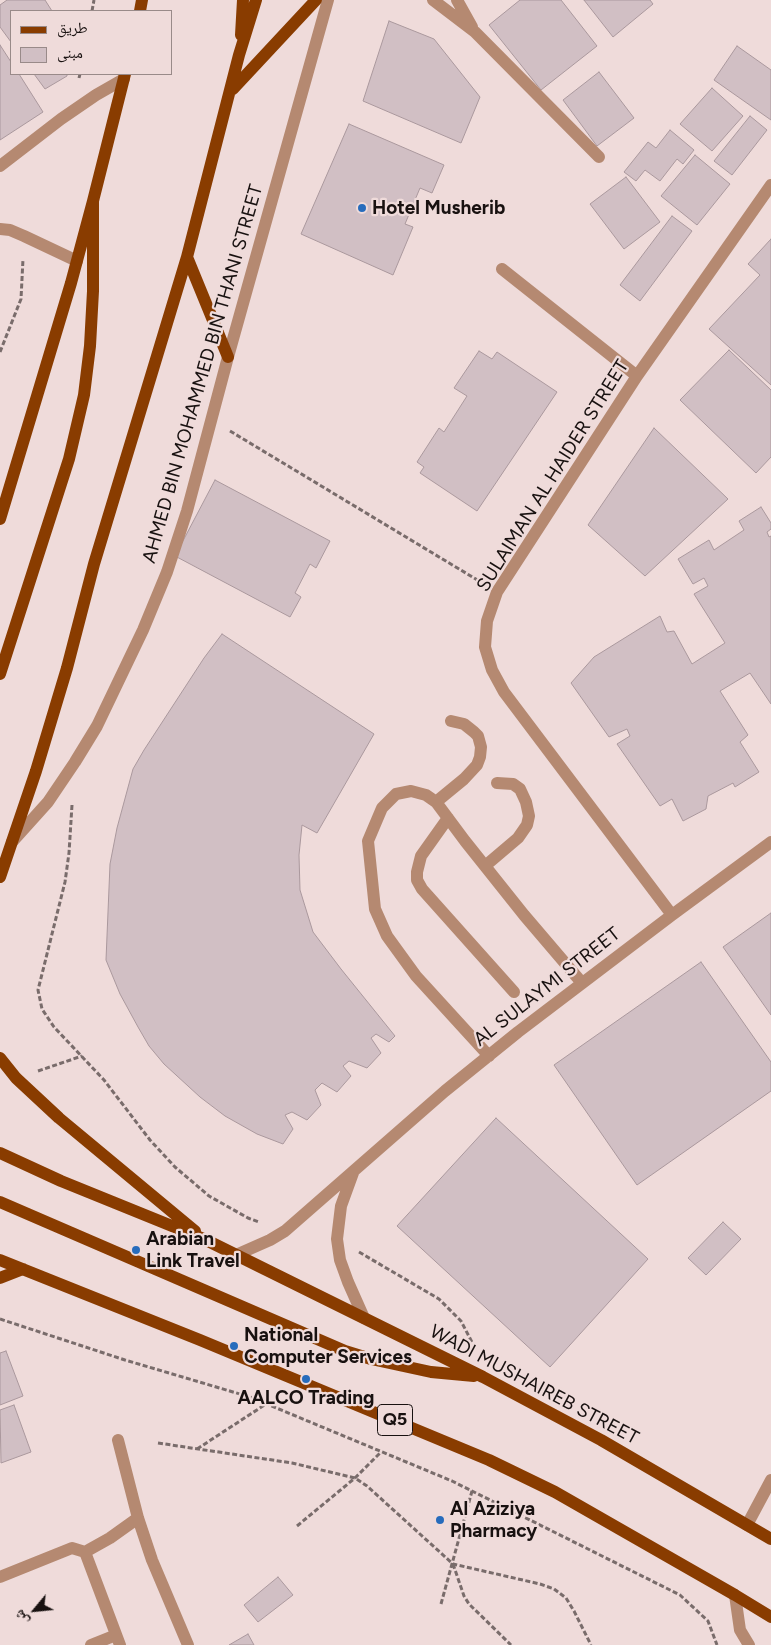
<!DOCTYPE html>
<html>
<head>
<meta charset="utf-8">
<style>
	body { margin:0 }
	#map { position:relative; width:771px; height:1645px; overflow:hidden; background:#efdbda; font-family:Figtree,"Noto Naskh Arabic",sans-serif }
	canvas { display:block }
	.legend { position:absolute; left:10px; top:10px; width:162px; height:65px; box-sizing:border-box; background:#efdbda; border:1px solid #998a89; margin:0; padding:6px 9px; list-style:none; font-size:15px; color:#181110 }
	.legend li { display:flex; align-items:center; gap:10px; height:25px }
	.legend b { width:25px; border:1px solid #998a89 }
	.north { position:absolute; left:10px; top:1585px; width:50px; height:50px; -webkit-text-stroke:4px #efdbda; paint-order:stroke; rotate:242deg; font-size:14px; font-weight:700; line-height:20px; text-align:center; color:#181110 }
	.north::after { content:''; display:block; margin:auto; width:18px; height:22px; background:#181110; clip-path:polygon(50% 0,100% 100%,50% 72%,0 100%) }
</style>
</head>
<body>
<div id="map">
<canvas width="771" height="1645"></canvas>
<ul class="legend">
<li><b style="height:6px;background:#893c00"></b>طريق</li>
<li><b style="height:14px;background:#d1bfc4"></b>مبنى</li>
</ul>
<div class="north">ش</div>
</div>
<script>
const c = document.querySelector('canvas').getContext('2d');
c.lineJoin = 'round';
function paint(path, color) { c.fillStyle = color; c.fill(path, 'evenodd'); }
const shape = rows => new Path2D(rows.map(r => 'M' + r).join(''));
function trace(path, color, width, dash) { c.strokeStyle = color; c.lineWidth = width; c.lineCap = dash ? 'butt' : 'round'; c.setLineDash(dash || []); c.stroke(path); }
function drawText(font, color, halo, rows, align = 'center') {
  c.font = font + ' Figtree,sans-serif'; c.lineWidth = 4.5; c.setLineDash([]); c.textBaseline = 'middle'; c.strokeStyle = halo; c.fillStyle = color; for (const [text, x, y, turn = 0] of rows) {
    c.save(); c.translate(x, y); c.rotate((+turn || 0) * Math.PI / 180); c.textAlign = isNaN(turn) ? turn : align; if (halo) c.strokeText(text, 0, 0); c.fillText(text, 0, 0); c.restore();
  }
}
const building = shape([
	[7,0,45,0,52,11,11,11,11,42,0,27,0,5,7,0],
	[520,0,561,0,597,46,541,90,489,25,520,0],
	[584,0,650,0,653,4,613,37,584,0],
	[389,21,434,39,480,97,461,143,363,101,389,21],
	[0,45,11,62,11,74,19,74,43,112,0,140,0,45],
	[737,46,771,70,771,120,714,80,737,46],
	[599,72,634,118,597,146,563,100,599,72],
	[34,74,67,74,67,76,45,89,34,74],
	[712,88,743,116,712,151,680,124,712,88],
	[750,116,767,130,732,175,714,161,750,116],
	[349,124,444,165,432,193,420,188,405,224,413,227,393,275,301,234,349,124],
	[670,130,694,150,683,164,677,159,660,181,645,170,636,181,624,172,648,142,656,148,670,130],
	[695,155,730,184,697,225,661,196,695,155],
	[626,177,660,222,624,249,590,204,626,177],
	[672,216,692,231,640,301,620,285,672,216],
	[771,239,771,385,709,329,760,275,748,264,771,239],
	[729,350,771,390,771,457,756,473,680,400,729,350],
	[479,351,492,359,497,352,557,392,477,511,420,473,424,467,417,462,439,428,444,432,467,396,454,388,479,351],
	[654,428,728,499,645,576,588,525,654,428],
	[215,480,330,541,316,568,310,564,295,593,301,597,290,617,175,556,215,480],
	[761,507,771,523,771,529,767,532,769,537,771,536,771,704,750,673,720,691,748,735,740,742,759,772,735,787,733,783,708,796,706,809,683,821,672,799,660,806,617,744,630,736,627,729,609,737,571,683,594,657,660,616,667,632,674,631,692,664,725,643,694,594,708,586,704,578,693,584,678,559,709,540,714,550,744,530,739,521,761,507],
	[222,634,374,734,317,833,302,825,299,855,300,890,313,932,341,969,395,1036,389,1042,376,1034,371,1038,381,1053,367,1068,349,1061,343,1066,351,1076,337,1092,322,1083,315,1090,321,1105,307,1120,292,1112,285,1115,293,1129,283,1144,257,1134,225,1116,200,1097,164,1064,149,1046,138,1027,120,994,106,960,110,864,117,828,133,769,144,750,204,658,222,634],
	[771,913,771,1015,723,947,771,913],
	[701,962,771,1062,771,1091,637,1185,554,1065,701,962],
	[496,1118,648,1259,550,1367,397,1226,496,1118],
	[723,1222,741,1239,706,1275,688,1258,723,1222],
	[6,1351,23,1396,0,1405,0,1353,6,1351],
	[14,1405,31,1452,1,1463,0,1410,14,1405],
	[278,1577,293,1595,258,1622,244,1605,278,1577],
	[248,1634,254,1645,229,1645,248,1634]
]);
paint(building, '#d1bfc4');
trace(building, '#aa989d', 1);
trace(shape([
	[92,11,94,0],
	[79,78,80,74],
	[0,352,21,299,23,259],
	[230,431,479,581],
	[72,805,69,853,65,882,38,990,42,1009,54,1027,104,1080,150,1140,175,1167,209,1196,248,1218,259,1222],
	[38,1071,82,1056],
	[359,1252,439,1299,461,1321,476,1350],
	[0,1319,125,1360,250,1397,452,1481,680,1595,708,1621,717,1645],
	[158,1443,292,1463,355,1478,367,1486,453,1564,540,1584,554,1589,566,1598,574,1611,591,1645],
	[197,1449,266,1404],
	[297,1526,355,1478,381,1452],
	[453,1564,464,1596,469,1604,511,1645],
	[441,1604,472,1491]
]), '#796c6b', 3, [5, 2.5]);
trace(shape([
	[433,0,475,32,599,157],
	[457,0,472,27],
	[0,166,61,119,96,95,124,79],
	[0,229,10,230,24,236,77,261],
	[502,269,637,376],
	[436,802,464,779,477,765,480,757,481,747,478,736,474,732,464,724,451,721],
	[448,818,421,856,417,872,417,880,422,889,514,992],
	[12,842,48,802,75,762,97,726,143,630,167,572,187,511,228,357,328,0],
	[485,866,518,838,527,825,529,816,526,802,520,789,513,784,497,783],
	[672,915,504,692,492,670,485,647,487,621,497,592,637,376,771,185],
	[489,1056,416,976,387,936,375,909,368,841,382,808,396,794,411,791,426,795,436,802,465,841,524,915,582,983],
	[353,1173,341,1206,337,1239,340,1260,348,1282,364,1318],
	[236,1255,270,1240,285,1231,445,1091,518,1032,672,915,771,842],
	[118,1440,138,1518,152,1560,188,1645],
	[747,1525,771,1480],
	[85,1552,110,1538,138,1518],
	[0,1577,72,1548,85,1552,120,1645],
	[735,1595,740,1630,749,1645],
	[91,1645,116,1635]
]), '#b58971', 12);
trace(shape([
	[140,11,142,0],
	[241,35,243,0],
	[233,89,316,0],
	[187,257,228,357],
	[0,519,71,283,93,201,125,74],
	[0,674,69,459,84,395,90,346,93,291,93,201],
	[0,877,36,771,67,668,94,564,187,257,239,55,256,0],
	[0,1058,16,1078,59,1118,195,1231],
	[0,1153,61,1181,204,1239,483,1377,601,1440,771,1539],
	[0,1202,345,1351,371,1359,431,1372,474,1376],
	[0,1260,200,1340,489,1460,555,1492,735,1595,771,1617],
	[0,1278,23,1269]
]), '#893c00', 12);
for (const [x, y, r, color] of [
	[362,208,5,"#276cbc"],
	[136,1250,5,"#276cbc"],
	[234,1346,5,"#276cbc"],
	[306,1379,5,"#276cbc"],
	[440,1520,5,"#276cbc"]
]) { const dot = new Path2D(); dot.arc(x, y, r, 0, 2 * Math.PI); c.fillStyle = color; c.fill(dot); trace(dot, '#efdbda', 2); }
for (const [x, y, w] of [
	[395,1420,35]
]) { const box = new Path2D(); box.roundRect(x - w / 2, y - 15.5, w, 31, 4); c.fillStyle = '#efdbda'; c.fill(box); trace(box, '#181110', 1); }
drawText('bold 18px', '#181110', null, [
	["Q5",395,1420]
]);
drawText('bold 19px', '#181110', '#efdbda', [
	["Hotel Musherib",372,208],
	["Arabian",146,1239],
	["Link Travel",146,1261],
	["National",244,1335],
	["Computer Services",244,1357],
	["AALCO Trading",306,1398,"center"],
	["Al Aziziya",450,1509],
	["Pharmacy",450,1531]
], 'left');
drawText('19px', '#181110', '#efdbda', [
	["AHMED BIN MOHAMMED BIN THANI STREET",203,374,-74],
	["SULAIMAN AL HAIDER STREET",553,476,-58],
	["AL SULAYMI STREET",547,987,-38],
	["WADI MUSHAIREB STREET",534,1385,28]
]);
</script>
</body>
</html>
